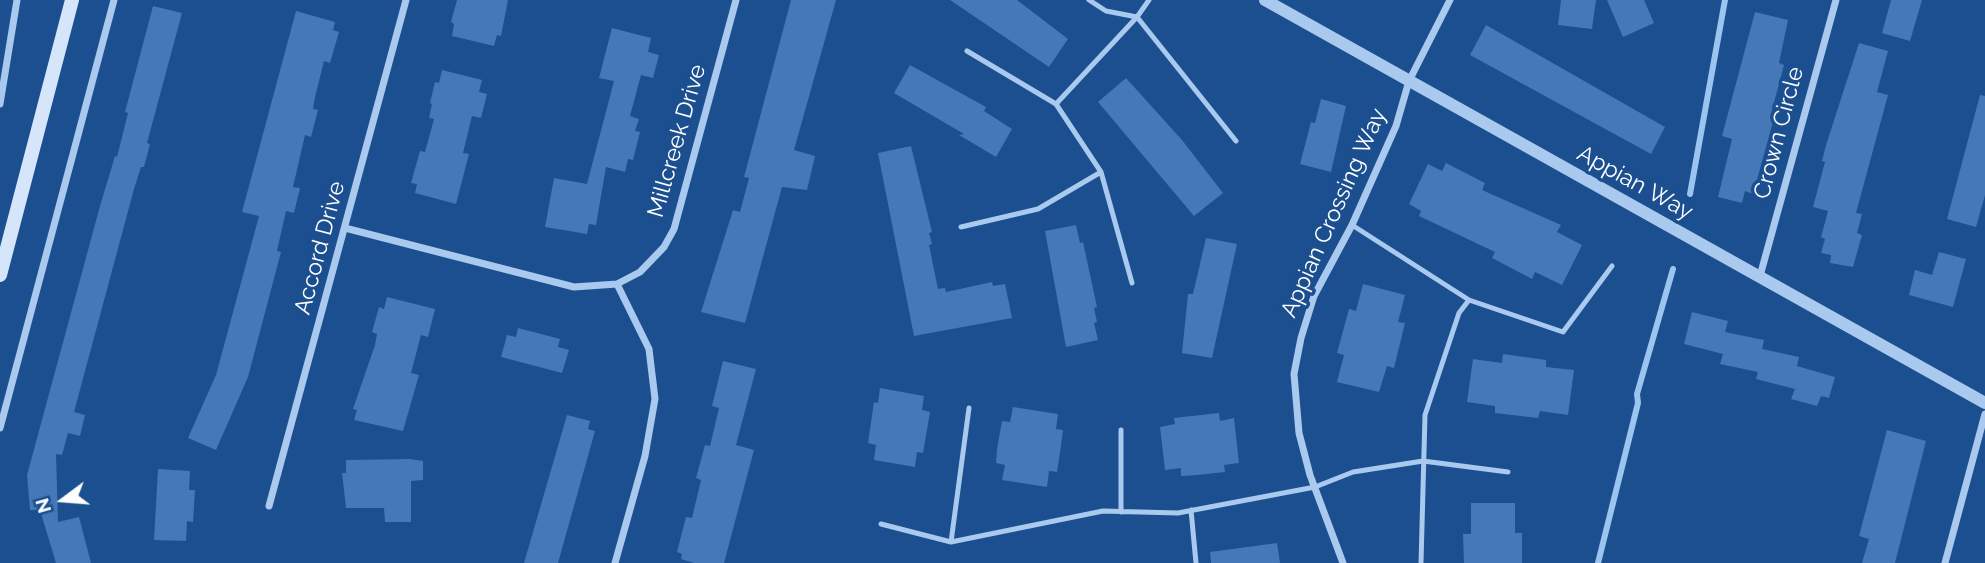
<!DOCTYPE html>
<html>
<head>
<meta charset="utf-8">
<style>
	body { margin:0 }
	#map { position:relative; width:1985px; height:563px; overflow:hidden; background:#1b4f8f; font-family:Raleway,sans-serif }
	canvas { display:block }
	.north { position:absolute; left:28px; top:465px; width:70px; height:70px; -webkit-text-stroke:5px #1b4f8f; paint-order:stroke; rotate:254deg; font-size:19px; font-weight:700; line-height:28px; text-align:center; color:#fff }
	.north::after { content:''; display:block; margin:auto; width:24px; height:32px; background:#fff; clip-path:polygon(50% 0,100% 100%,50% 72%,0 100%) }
</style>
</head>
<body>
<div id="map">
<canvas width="1985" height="563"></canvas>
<div class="north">N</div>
</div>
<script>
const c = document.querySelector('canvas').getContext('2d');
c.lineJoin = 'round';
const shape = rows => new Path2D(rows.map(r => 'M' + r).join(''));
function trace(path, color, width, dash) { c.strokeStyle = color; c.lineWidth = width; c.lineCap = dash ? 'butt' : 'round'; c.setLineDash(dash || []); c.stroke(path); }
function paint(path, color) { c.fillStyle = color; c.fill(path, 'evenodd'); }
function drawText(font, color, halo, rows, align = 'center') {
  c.font = font + ' Raleway,sans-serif'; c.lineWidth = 7; c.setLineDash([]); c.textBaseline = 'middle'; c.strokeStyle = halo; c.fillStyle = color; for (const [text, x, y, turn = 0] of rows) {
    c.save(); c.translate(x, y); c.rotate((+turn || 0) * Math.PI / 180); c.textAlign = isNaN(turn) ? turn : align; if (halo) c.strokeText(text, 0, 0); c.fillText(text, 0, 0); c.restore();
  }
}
trace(shape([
	[1690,194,1725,0],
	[1598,563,1638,403,1637,394,1673,269]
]), '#9cc4f0', 6);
paint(shape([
	[457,0,508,0,501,36,497,35,494,46,452,36,454,24,451,22],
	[791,0,836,0,794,150,815,156,807,190,782,187,745,323,701,312,733,210,740,212,749,178,744,177],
	[950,0,1017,0,1068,39,1049,67],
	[1561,0,1596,0,1592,29,1558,25],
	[1607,0,1644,0,1654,23,1623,37],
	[1891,0,1922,0,1910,41,1882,33],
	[153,6,182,13,147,143,150,144,144,167,141,167,134,189,74,412,85,415,80,436,68,433,62,455,56,454,58,522,79,517,91,563,56,563,40,510,30,510,27,475,100,206,115,156,117,157,128,113,125,112],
	[296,11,335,22,333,30,339,32,330,63,324,61,315,97,313,109,318,110,311,137,305,135,293,187,300,188,294,213,286,211,277,251,281,252,248,377,216,450,188,438,216,375,259,216,242,212],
	[1755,12,1788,20,1779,63,1784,65,1771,114,1775,115,1753,194,1745,191,1742,203,1718,197,1732,139,1722,136],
	[1486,25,1665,127,1651,154,1470,55],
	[612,28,651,38,648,52,659,55,653,78,641,75,630,116,639,119,635,131,640,132,633,160,628,159,625,172,606,167,596,225,589,224,587,234,545,227,554,178,587,184,614,81,599,78],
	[1859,43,1888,51,1877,92,1888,95,1856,213,1862,214,1857,233,1862,235,1853,267,1830,263,1831,255,1821,253,1825,239,1821,237,1828,211,1813,207,1825,162,1822,161,1826,145],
	[910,65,986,107,984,111,1012,129,996,157,959,135,964,134,894,93],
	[442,70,482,80,479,92,487,94,481,118,472,116,463,153,469,154,456,204,415,193,417,184,411,183,420,151,425,152,434,119,429,118,432,104,430,103,435,82,439,83],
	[1126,78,1182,140,1223,193,1194,216,1098,102],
	[1980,95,1985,96,1985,195,1976,227,1947,219],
	[1321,99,1346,106,1331,172,1300,164,1311,122,1315,123],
	[911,146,932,232,929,233,932,244,929,245,938,289,945,288,946,292,992,282,993,286,1005,284,1012,318,914,336,878,153],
	[1446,163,1485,183,1482,190,1561,225,1557,232,1582,245,1562,285,1535,272,1532,279,1492,258,1495,252,1419,216,1421,211,1409,204,1428,164,1442,171],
	[1076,225,1080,243,1083,242,1097,307,1094,308,1097,322,1094,323,1098,340,1066,347,1045,231],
	[1206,238,1237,244,1212,358,1182,353,1188,294,1193,294],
	[1939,252,1966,259,1953,307,1909,295,1915,270,1932,275],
	[1363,284,1405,295,1398,322,1405,323,1394,368,1387,366,1379,392,1337,382,1344,355,1337,353,1349,309,1356,311],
	[387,297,435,309,428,337,421,335,411,373,419,375,403,431,354,420,357,410,353,409,375,345,377,334,372,332,379,307,384,309],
	[1692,312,1728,321,1725,332,1764,340,1762,349,1799,357,1797,366,1835,377,1829,398,1821,396,1817,406,1791,399,1795,389,1756,379,1758,372,1720,364,1723,354,1684,344],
	[518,328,560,339,558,347,569,350,562,373,501,357,507,335,516,337],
	[1503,354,1546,360,1546,367,1574,370,1568,415,1540,411,1538,418,1495,413,1495,406,1467,402,1473,359,1502,363],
	[723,361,756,369,736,445,754,450,724,563,694,563,681,559,682,554,677,552,686,517,692,518,701,480,696,478,705,445,710,446,719,408,712,406],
	[880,388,924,396,922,410,930,412,923,453,917,452,915,467,874,460,876,445,868,443,874,402,878,403],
	[1013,407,1058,414,1056,429,1063,430,1061,446,1057,472,1049,471,1047,487,1002,480,1005,465,996,463,997,449,1002,421,1010,422],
	[1219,413,1220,421,1234,418,1239,463,1224,465,1225,472,1197,475,1181,476,1181,468,1165,470,1160,427,1175,424,1174,418],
	[567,415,590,421,588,429,595,431,558,563,524,563],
	[1887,430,1926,441,1895,563,1862,563,1869,539,1859,536],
	[410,459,423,461,423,480,411,481,411,522,385,522,384,508,346,508,342,473,346,473,346,460],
	[158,469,190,471,189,490,195,490,193,522,187,521,186,541,154,540],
	[1471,503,1515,503,1515,533,1522,533,1522,563,1464,563,1463,534,1471,534],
	[1277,543,1280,563,1211,563,1210,552]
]), '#4478b7');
trace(shape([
	[1089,0,1106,11,1137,17,1236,141],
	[967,51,1056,104],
	[1101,172,1132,283],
	[1352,225,1469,300,1563,332,1612,266],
	[961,227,1038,209,1101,172,1056,104,1137,17,1149,0],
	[1191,510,1196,563],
	[1121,512,1121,430],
	[881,524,951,542,1103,511,1178,513,1315,487,1353,472,1423,461,1508,472],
	[951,542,969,408],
	[1421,563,1425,415,1459,313,1469,300]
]), '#a9c9ee', 5);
trace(shape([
	[0,104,17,0],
	[345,228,574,287,617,284,640,272,664,247,674,229,736,0],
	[1760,276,1836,0],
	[0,428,114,0],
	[269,506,406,0],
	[615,563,645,456,655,399,649,349,617,284],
	[1343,563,1310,475,1299,433,1294,374,1301,338,1314,296,1352,225,1396,126,1409,81,1450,0],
	[1945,563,1985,414]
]), '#a9c9ee', 7);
trace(shape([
	[1265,0,1985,403]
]), '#a9c9ee', 12);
trace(shape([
	[0,275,72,0]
]), '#d6e6fa', 14);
drawText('23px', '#fff', '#1b4f8f', [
	["Crown Circle",1779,133,-75],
	["Millcreek Drive",677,141,-74],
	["Appian Way",1635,183,29],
	["Appian Crossing Way",1334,213,-66],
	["Accord Drive",320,248,-75]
]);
</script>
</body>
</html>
